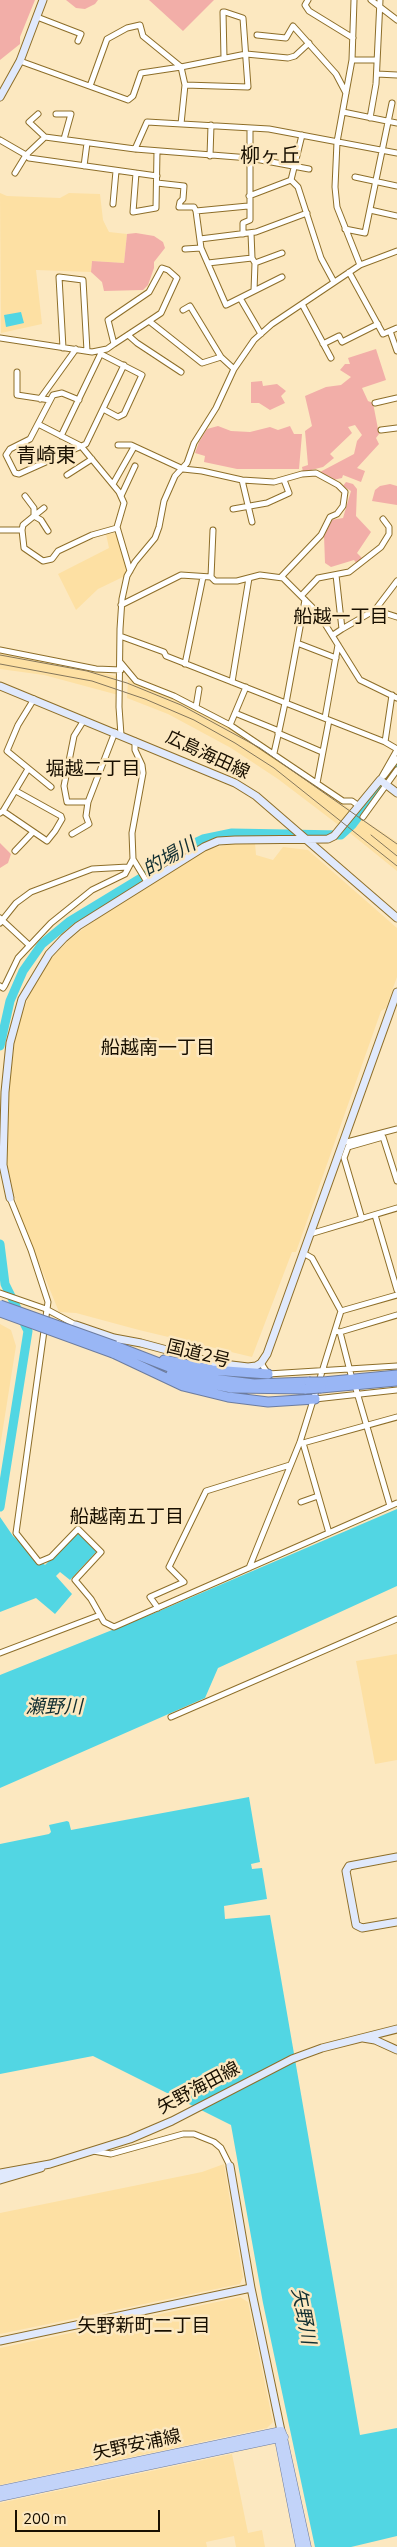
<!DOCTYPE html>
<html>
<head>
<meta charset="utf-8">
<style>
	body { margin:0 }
	#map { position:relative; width:397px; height:2547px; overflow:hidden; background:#fce8c0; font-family:"Nunito Sans",sans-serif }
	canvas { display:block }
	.scale { position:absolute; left:15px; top:2510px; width:145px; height:22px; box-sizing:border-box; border:2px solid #180f00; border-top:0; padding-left:6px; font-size:15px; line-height:18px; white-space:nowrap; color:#180f00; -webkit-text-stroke:4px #fce8c0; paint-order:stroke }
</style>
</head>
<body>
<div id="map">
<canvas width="397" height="2547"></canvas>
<div class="scale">200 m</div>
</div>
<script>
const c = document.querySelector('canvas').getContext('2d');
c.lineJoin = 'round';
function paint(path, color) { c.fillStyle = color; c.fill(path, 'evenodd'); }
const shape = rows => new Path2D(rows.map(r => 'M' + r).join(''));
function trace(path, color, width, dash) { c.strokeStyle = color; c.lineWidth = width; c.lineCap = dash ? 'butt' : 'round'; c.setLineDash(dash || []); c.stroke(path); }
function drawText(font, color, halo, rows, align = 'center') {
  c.font = font + ' "Nunito Sans","Noto Sans JP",sans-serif'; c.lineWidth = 5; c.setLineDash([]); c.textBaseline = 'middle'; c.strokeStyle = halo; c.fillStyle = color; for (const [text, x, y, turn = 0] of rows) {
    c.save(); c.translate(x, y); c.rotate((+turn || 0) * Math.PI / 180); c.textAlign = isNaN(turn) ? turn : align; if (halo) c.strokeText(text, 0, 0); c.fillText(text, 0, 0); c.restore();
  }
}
paint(shape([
	[0,193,7,196,60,198,69,193,100,194,103,220,109,232,127,234,124,263,92,261,91,272,36,270,42,324,1,333],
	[116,533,127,570,125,576,98,589,76,610,58,574,109,548,106,534],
	[0,653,86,669,123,678,122,696,44,675,0,669],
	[128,680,160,692,232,728,305,776,357,814,345,830,278,779,231,748,168,714,127,698],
	[361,818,397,842,397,871,350,833],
	[235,843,255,843,256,855,273,860,283,847,308,850,397,928,397,977,386,1008,381,1011,296,1252,292,1252,252,1357,139,1330,76,1313,59,1312,19,1214,7,1164,8,1094,16,1032,30,992,48,962,69,940,88,925,161,877,208,849],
	[0,1324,11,1330,16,1346,0,1447],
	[397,1654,397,1760,375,1764,356,1661],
	[224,2164,243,2277,240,2284,0,2334,0,2213,202,2172],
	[240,2297,248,2302,273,2422,267,2428,0,2485,0,2348],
	[232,2454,248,2533,262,2530,265,2547,236,2547,234,2536,206,2542,207,2547,0,2547,0,2503]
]), '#fde0a3');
paint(shape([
	[0,0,35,0,20,37,20,44,0,60],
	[66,0,98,0,95,4,85,9,76,8],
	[149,0,214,0,183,31],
	[136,233,154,236,163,242,165,248,154,262,154,268,148,285,143,290,104,291,102,282,91,272,92,261,124,263,127,234],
	[376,349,386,380,362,388,368,401,373,403,379,434,376,438,379,444,357,468,365,471,361,482,343,475,342,478,333,480,320,472,354,454,357,441,362,435,355,425,348,427,352,433,330,454,334,458,323,467,303,472,302,467,308,465,305,431,312,426,305,396,326,387,341,385,351,377,340,370,345,364,350,364,348,358],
	[262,381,263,386,277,384,286,391,281,396,285,403,270,410,259,403,251,403,251,382],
	[218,426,231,431,250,432,270,427,278,430,290,426,294,434,302,434,299,469,237,469,204,462,205,456,195,453,199,442,207,429],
	[346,482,353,484,357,489,356,516,371,532,357,553,362,558,357,564,354,560,331,567,325,563,324,535,331,520,343,518,351,491,343,486],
	[390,484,397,486,397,505,372,501,375,490,380,486],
	[0,843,11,854,8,863,0,868]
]), '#f2aea8');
paint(shape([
	[21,312,24,323,6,327,4,315],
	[397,1509,397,1586,218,1668,205,1698,0,1788,0,1675,157,1612],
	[0,1517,13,1536,45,1565,79,1531,98,1550,70,1580,60,1572,56,1576,72,1594,55,1614,36,1598,0,1612],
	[249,1797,260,1862,251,1864,252,1869,262,1868,267,1899,224,1906,225,1919,270,1915,360,2435,397,2428,397,2536,351,2547,315,2547,263,2303,231,2125,93,2056,0,2074,0,1844,49,1834,51,1832,49,1825,67,1821,69,1822,71,1830]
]), '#52d6e3');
trace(shape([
	[0,1046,10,1001,23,971,42,944,70,921,154,870,176,852,203,839,232,833,341,835,352,825,397,765],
	[0,1244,5,1284,28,1331,0,1507]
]), '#52d6e3', 9);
const street = shape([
	[308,0,305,5,309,11,353,38],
	[354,0,352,60,337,142,335,187,337,207,360,265],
	[371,0,397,20],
	[37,17,81,34,78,41],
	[257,35,286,38,293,26,336,74,346,93],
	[352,60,377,60],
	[20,61,128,100,133,96,141,73,181,67,246,54,288,58,295,56,309,43],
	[377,74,397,75],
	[185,85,248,87,243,18,225,12,223,12,224,58],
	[90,86,107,39,127,28,140,25,143,36,181,67,185,85,181,124],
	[343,112,397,123],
	[38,114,29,122,45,137],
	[56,114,71,114,64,139],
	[370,118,376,84,380,0],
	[302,135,291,180,298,187,321,258,334,282],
	[0,140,26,155,45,137,135,149,250,158,309,169],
	[135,149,147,122,269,129,397,153],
	[210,156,211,125],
	[84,166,87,143],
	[15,173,26,155,29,158,157,176],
	[136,173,133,212,156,208,157,151],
	[355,177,397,186],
	[157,183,184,186,183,199,180,202,179,207,194,207,196,211],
	[249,196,291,180],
	[113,204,116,171],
	[248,206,196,211,201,248,226,305,282,277],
	[370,210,397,216],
	[345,229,365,233,392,103],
	[251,233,252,258],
	[243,234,243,223,250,220,250,128],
	[200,239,256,232,307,213],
	[185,249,201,248],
	[208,263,252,258,255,263,254,291],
	[255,263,282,253],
	[349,272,383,334,397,328],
	[240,298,261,334],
	[302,304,331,358],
	[183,310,190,306,221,357,234,369],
	[149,321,202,363,221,357],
	[390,331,397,351],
	[128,335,137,343,181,372],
	[0,338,92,352,107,349,114,344,149,321,161,313,177,278,168,270,162,268,149,292,108,320,114,344],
	[323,344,339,336,342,342,378,324],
	[63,348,59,277,83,280,87,351],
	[101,354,142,375,124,414,118,417,103,409],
	[17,372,17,395,50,400],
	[40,399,76,349],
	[79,400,62,393,53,395,30,439,10,449,6,455,15,473,19,474,86,444,124,365],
	[375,403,397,398],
	[38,424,81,446,119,492,124,503,117,527,130,571],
	[381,430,397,428],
	[61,436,101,353],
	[118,445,131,445,183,469,202,471,242,480,274,482,302,474,316,473,338,485,345,492,343,506,337,514,330,517,321,535,281,577],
	[67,475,92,459],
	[242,480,252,522],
	[113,484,134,447],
	[121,496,135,466],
	[44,508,34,516,41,520,48,531],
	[233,509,267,503,289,493,284,480],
	[0,530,22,530,24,548,43,561,52,559,58,551,92,535,117,528],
	[22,530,23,525,34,516,34,508,25,496],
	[211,577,213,530],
	[301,596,318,578,349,572,381,547,389,534,389,527,383,519],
	[121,605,181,575,211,577,215,581,237,581,260,575,283,578,313,608,325,624,360,680,397,698],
	[375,610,397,581],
	[342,629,375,610,397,617],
	[333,635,342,629,336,575],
	[120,636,164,652,166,656,385,742,397,749],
	[297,643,336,658],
	[0,650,96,669,121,670],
	[121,663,136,681,174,696,230,725,343,801,352,801,359,806],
	[185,664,203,577],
	[232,682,249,578],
	[34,699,18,725,7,751,51,787],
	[286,703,305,600],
	[196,707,199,689],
	[235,713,279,731,285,703],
	[325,718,338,645],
	[84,720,74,736,64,786,67,802,88,802],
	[230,725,246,687],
	[278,733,322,752],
	[121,735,119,707,120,629,122,599,127,576,135,562,155,538,159,527,164,501,175,476,187,463,194,443,216,408,234,369,254,340,272,324,360,265,397,251],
	[135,741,135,750,142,765,143,773,132,833,133,859,147,882],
	[385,742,392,695],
	[274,753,279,731],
	[384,776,397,759],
	[380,780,397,750],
	[317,783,329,720],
	[3,811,47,841,55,831,62,819,61,816,16,791],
	[0,813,3,811,28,769],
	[363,817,397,770],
	[72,834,89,824,86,816,88,802,115,732],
	[15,851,33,832],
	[0,918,29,945],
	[0,923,16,903,31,892,92,869,128,867],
	[0,986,3,988,5,985,18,958,51,923,92,890,125,874,133,859],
	[343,1141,347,1142,397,1129],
	[10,1198,31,1250,48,1302,16,1533,39,1562,51,1557,78,1529,101,1552,75,1580,91,1599,104,1622,114,1627,397,1503],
	[375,1215,397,1290],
	[362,1219,344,1158,348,1147,383,1137,397,1181],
	[310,1234,397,1208],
	[0,1293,46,1309,76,1325],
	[341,1311,397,1295],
	[335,1331,340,1332,397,1315],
	[340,1332,351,1375],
	[261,1363,268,1374,397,1366],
	[356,1389,390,1506],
	[315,1399,397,1390],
	[300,1442,303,1443,397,1417],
	[303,1443,329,1533],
	[301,1502,318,1496],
	[249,1568,300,1442,341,1311,312,1258,303,1253],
	[158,1608,150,1597,184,1582,169,1567,206,1491,290,1465],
	[0,1653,100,1615],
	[171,1717,397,1619],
	[93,2151,111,2154,183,2134,194,2134,214,2142,221,2148,230,2166]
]);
const secondary = shape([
	[0,97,20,61,43,0],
	[0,686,235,783,256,796,397,918],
	[10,1198,3,1165,5,1092,10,1043,22,999,49,954,64,938,78,926,204,847,218,841,235,840,328,839,334,836,380,780,397,793],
	[76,1325,114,1338,141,1343,215,1363,248,1367,256,1366,261,1363,267,1354,397,992],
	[397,1857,349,1866,346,1871,356,1925,362,1928,397,1922],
	[363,2038,375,2040,397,2050],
	[230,2166,251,2288,281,2431],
	[0,2173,50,2164,130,2139,172,2121,292,2059,322,2048,397,2029],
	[0,2180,41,2168],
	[0,2341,251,2288]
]);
const primary = shape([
	[282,2433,307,2547],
	[279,2440,300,2547],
	[0,2490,281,2431],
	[0,2497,284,2437]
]);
const highway = shape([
	[115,1346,172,1368,213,1379,254,1384,309,1382],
	[113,1353,183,1386,228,1397,268,1402,315,1399],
	[164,1360,212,1370,268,1374],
	[171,1374,191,1380,232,1388,306,1389],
	[323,1382,397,1375],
	[321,1388,397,1381]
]);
trace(street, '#8d6e29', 7);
trace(secondary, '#8d6e29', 9);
trace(primary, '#6c7c9f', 9);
trace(highway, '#6c7c9f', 11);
trace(street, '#fff', 5);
trace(secondary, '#e0e9fc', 7);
trace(primary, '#c2d3f9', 8);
trace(highway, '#99b6f5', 9);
trace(shape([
	[0,655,87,671,127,683,181,705,260,748,397,844],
	[0,664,92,681,145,699,194,720,235,743,274,768,397,866],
	[371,835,397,856]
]), '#84765b', 1);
const highwayBridge = shape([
	[0,1305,115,1346],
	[0,1312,113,1353],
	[309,1382,323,1382],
	[306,1389,321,1388]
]);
trace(highwayBridge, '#6c7c9f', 11, []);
trace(highwayBridge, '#99b6f5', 9);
drawText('18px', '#180f00', '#fce8c0', [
	["広島海田線",207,756,25],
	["国道2号",198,1355,14],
	["矢野海田線",199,2089,-28],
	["矢野安浦線",137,2446,-12]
]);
drawText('19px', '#180f00', '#fce8c0', [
	["船越一丁目",341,618],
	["堀越二丁目",93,770],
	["船越南一丁目",158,1049],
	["船越南五丁目",127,1518],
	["矢野新町二丁目",144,2327]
]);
drawText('italic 19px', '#112e31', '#fce8c0', [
	["的場川",170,858,-30],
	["瀬野川",54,1708],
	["矢野川",302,2316,79]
]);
drawText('20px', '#180f00', '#fce8c0', [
	["柳ヶ丘",270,157],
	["青崎東",46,457]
]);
</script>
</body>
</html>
